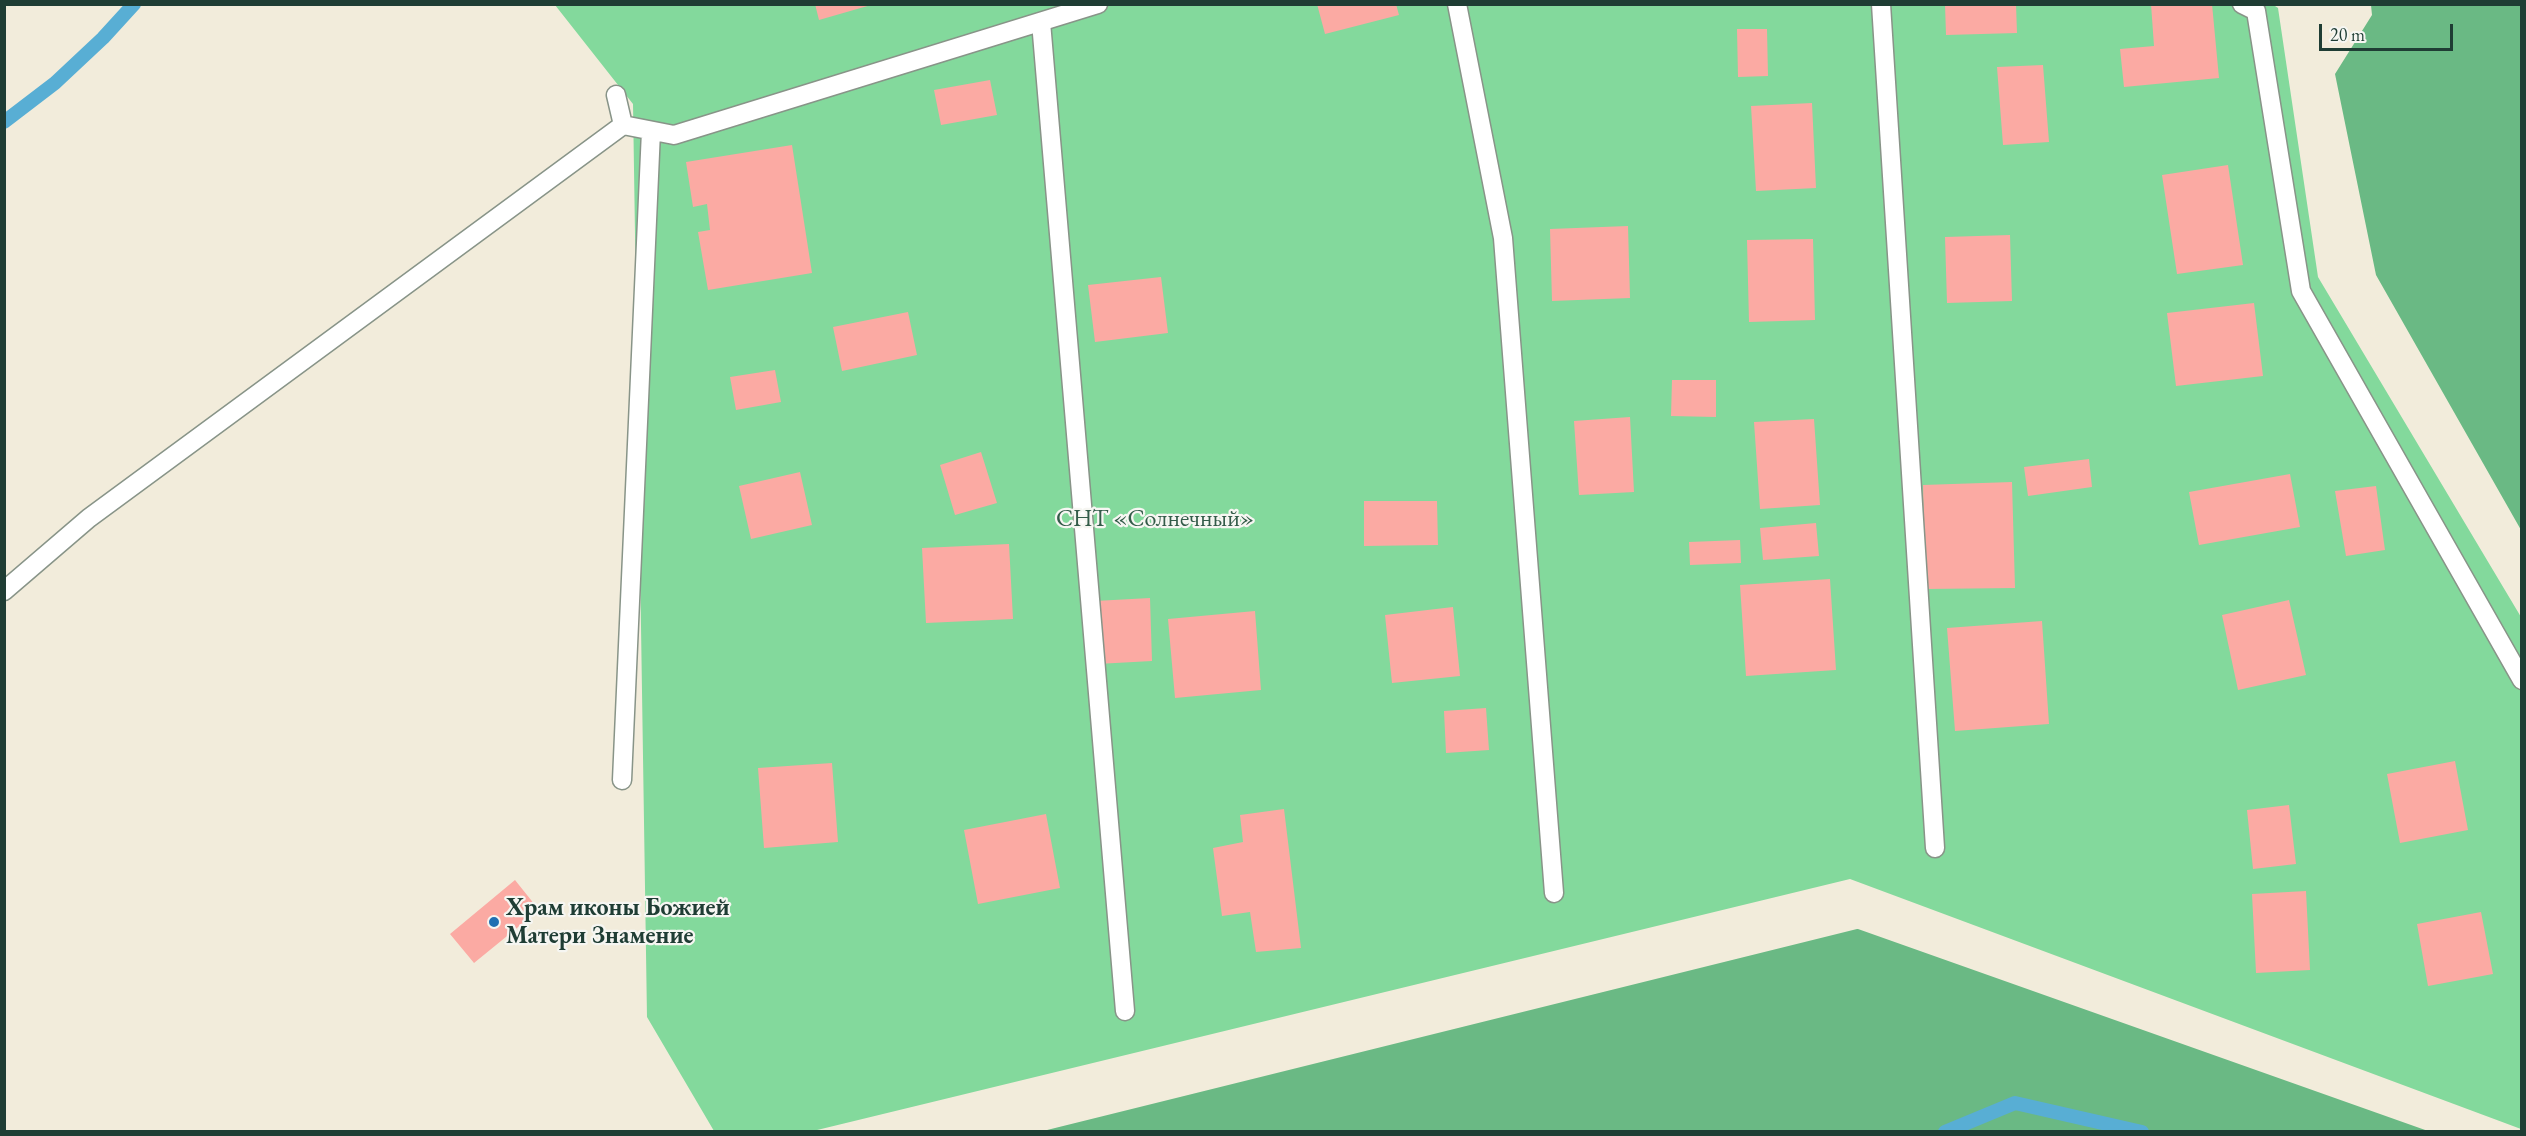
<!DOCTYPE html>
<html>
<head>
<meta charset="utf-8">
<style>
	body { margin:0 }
	#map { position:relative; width:2526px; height:1136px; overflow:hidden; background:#f2ecdb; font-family:"EB Garamond",serif }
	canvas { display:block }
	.frame { position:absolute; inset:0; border:6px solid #1f3d34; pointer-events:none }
	.scale { position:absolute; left:2319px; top:24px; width:134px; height:27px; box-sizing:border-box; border:3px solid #1f3d34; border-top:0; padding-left:8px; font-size:18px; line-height:21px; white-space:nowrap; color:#1f3d34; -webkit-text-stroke:4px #f6f6f2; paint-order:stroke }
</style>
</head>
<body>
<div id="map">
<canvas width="2526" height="1136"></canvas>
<div class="frame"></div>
<div class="scale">20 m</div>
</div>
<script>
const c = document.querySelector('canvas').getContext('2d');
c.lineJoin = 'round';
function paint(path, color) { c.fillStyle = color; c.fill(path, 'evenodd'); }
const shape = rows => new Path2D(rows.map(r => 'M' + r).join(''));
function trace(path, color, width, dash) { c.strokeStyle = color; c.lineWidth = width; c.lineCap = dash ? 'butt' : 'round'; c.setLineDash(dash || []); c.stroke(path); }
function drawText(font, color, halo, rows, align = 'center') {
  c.font = font + ' "EB Garamond",serif'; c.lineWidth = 4.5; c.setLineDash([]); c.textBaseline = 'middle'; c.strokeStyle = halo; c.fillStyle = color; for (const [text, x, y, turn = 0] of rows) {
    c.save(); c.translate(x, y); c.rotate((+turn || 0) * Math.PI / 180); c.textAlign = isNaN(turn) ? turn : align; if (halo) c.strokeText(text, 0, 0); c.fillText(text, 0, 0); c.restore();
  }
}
paint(shape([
	[2272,4,2278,8,2318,277,2521,617,2521,1129,1850,879,813,1131,714,1131,647,1017,633,104,555,5]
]), '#83d99c');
paint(shape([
	[2371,5,2521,5,2521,530,2376,275,2335,74,2372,15],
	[1858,929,2428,1131,1043,1131,1857,929]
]), '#6ab984');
trace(shape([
	[4,122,55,83,103,38,134,4],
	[1945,1132,2015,1103,2142,1132]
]), '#58aed4', 14);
paint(shape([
	[815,4,871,4,871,5,819,20],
	[1317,4,1396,4,1399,15,1325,34],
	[1945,4,2016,4,2017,33,1946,35],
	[2151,4,2212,4,2219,78,2124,87,2120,49,2154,46],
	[1737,29,1767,29,1768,76,1738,77],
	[2043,65,2049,142,2003,145,1997,67],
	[990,80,997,115,941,125,934,90],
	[1812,103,1816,188,1756,191,1751,106],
	[792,145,812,273,708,290,698,232,710,230,707,204,693,207,686,162],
	[2228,165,2243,265,2177,274,2162,175],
	[1628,226,1630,298,1552,301,1550,229],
	[2010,235,2012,301,1947,303,1945,237],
	[1813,239,1815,320,1749,322,1747,240],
	[1161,277,1168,333,1095,342,1088,285],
	[2254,303,2263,376,2176,386,2167,313],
	[908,312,917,355,842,371,833,327],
	[775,370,781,402,736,410,730,377],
	[1672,380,1716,380,1716,417,1671,416],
	[1630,417,1634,492,1579,495,1574,421],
	[1814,419,1820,505,1760,509,1754,422],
	[981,452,997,503,955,515,940,465],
	[2089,459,2092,487,2028,496,2024,467],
	[800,472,812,525,751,539,739,486],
	[2290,474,2300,527,2199,545,2189,492],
	[2012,482,2015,588,1925,589,1923,485],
	[2376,486,2385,550,2346,556,2335,491],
	[1364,501,1437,501,1438,545,1364,546],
	[1816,523,1819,556,1763,560,1760,528],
	[1740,540,1741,563,1690,565,1689,542],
	[1009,544,1013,619,926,623,922,548],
	[1830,579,1836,670,1746,676,1740,585],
	[1150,598,1152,661,1097,664,1095,601],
	[2289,600,2306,675,2238,690,2222,615],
	[1453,607,1460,676,1392,683,1385,615],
	[1255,611,1261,690,1175,698,1168,619],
	[2042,621,2049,724,1955,731,1947,628],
	[1486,708,1489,750,1446,753,1444,711],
	[2455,761,2468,830,2400,843,2387,774],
	[832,763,838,842,764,848,758,768],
	[2289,805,2296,864,2253,869,2247,810],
	[1284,809,1301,948,1256,952,1250,912,1222,916,1213,848,1243,842,1240,815],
	[1046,814,1060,888,978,904,964,830],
	[515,880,539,910,474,963,450,934],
	[2306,891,2310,970,2256,973,2252,894],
	[2481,912,2493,974,2428,986,2417,924]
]), '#fbaaa3');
const service = shape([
	[1457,4,1503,238,1554,893],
	[1881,4,1935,848],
	[2242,4,2256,11,2301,291,2522,680],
	[1041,22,1125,1011],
	[616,95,623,125,674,135,1098,4],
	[4,591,89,518,623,125],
	[622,780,651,131]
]);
trace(service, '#889488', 21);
trace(service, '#fff', 18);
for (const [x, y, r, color] of [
	[494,922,6,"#1f6fb2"]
]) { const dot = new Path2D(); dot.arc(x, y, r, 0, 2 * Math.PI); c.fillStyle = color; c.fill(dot); trace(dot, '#f6f6f2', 2); }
drawText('24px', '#335c49', '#f6f6f2', [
	["СНТ «Солнечный»",1155,519]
]);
drawText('bold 24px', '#1f3d34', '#f6f6f2', [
	["Храм иконы Божией",506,908],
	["Матери Знамение",506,936]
], 'left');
</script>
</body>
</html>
